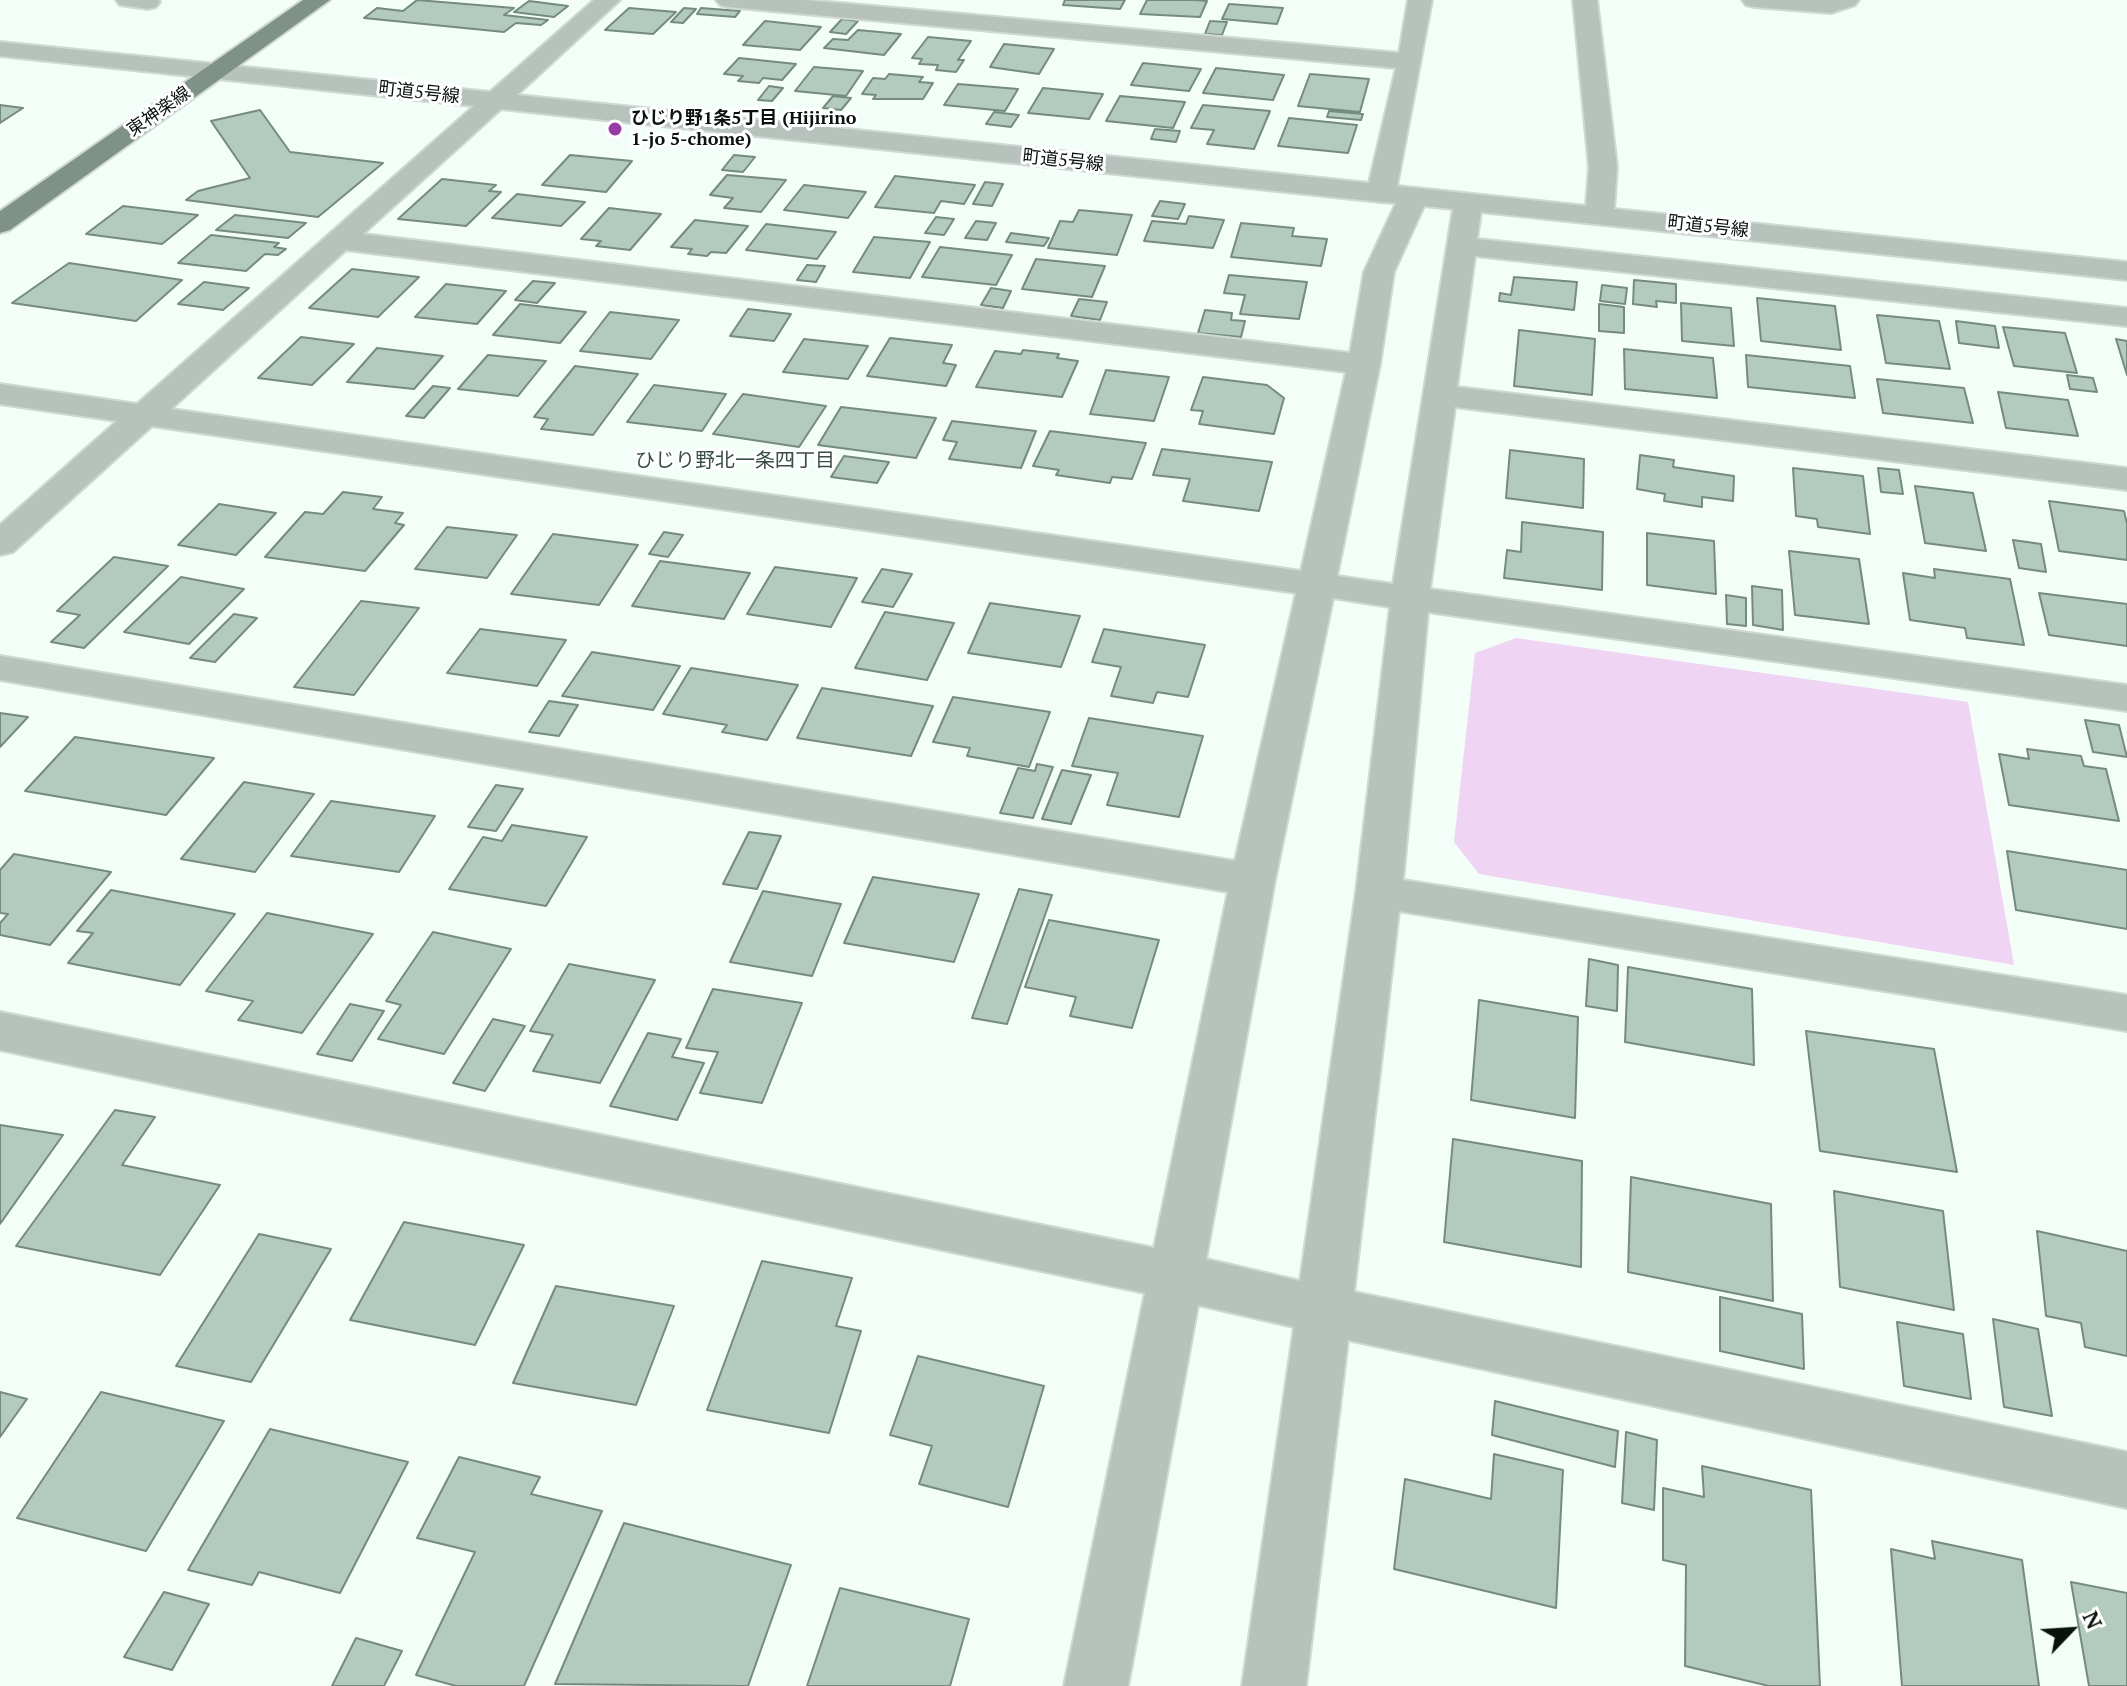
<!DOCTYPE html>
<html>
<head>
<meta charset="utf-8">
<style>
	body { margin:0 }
	#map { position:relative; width:2127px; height:1686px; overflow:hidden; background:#f4fef8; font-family:"PT Serif",serif }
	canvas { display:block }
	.north { position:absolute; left:2031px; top:1590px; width:80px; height:80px; -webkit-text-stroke:6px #fff; paint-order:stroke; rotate:65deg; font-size:22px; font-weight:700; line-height:32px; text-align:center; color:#0a120e }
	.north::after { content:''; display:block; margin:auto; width:28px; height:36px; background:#0a120e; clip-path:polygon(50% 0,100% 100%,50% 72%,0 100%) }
</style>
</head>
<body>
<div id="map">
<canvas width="2127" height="1686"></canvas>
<div class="north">N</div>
</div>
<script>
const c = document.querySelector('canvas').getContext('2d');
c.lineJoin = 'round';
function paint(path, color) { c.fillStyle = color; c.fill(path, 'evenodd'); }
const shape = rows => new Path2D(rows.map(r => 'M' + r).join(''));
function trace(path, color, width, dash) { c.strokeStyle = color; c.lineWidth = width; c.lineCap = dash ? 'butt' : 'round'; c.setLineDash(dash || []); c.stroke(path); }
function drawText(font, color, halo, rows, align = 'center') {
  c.font = font + ' "PT Serif","Noto Sans JP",serif'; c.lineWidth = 6; c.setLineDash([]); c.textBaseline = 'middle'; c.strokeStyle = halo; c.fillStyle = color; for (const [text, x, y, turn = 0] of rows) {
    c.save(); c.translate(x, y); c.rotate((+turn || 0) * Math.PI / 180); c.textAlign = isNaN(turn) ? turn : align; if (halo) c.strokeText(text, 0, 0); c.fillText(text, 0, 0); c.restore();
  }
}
paint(shape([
	[1516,638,1968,702,2014,965,1479,874,1454,842,1475,653]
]), '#f0d4f4');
const building = shape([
	[417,0,514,8,504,15,548,20,541,25,516,23,504,32,364,18,377,8,403,11,417,0],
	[1065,0,1125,0,1120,9,1063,5,1065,0],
	[1147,0,1194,0,1207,1,1200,17,1140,14,1147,0],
	[529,1,568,6,554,17,514,12,529,1],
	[1229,4,1283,8,1277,24,1222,19,1229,4],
	[629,8,676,12,653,34,605,30,629,8],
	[684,8,696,9,683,23,671,22,684,8],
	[701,8,740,11,735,17,697,14,701,8],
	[842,19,858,21,846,34,830,32,842,19],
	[765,21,821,27,800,50,743,45,765,21],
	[1210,21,1227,22,1222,35,1205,34,1210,21],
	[858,30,901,34,884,55,824,48,833,39,848,40,858,30],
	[928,37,971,41,958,60,964,60,956,72,936,70,938,65,919,64,922,59,912,58,928,37],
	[1004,44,1054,49,1039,74,990,67,1004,44],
	[739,58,796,64,782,80,763,78,759,83,738,81,743,76,724,74,739,58],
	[1143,63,1201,69,1189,91,1131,85,1143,63],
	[814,67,863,71,846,96,795,91,814,67],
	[1216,68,1284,75,1273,100,1203,93,1216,68],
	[889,74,923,77,919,82,933,83,923,99,873,99,876,95,862,94,873,78,885,79,889,74],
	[1310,74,1369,79,1360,112,1298,106,1310,74],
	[958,84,1018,89,1005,111,944,105,958,84],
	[769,86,783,88,772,101,758,100,769,86],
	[1043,88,1103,94,1089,119,1028,113,1043,88],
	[833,96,851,98,841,110,823,108,833,96],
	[1120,96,1185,102,1173,128,1106,121,1120,96],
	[0,105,23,108,0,123,0,105],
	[1203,105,1270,111,1254,149,1207,144,1214,130,1191,128,1203,105],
	[260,110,290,152,383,163,318,217,186,200,198,191,250,178,211,121,260,110],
	[1329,111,1363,114,1361,120,1327,117,1329,111],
	[994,112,1019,115,1011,127,986,124,994,112],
	[1289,118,1357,125,1348,153,1278,146,1289,118],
	[1155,129,1180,131,1176,142,1151,139,1155,129],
	[570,155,632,161,606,192,542,185,570,155],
	[734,155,755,157,743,172,722,170,734,155],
	[727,175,786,180,761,212,724,208,733,198,710,195,727,175],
	[895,176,975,185,964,204,941,201,934,213,875,207,895,176],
	[442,179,496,185,489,191,501,192,466,226,398,219,442,179],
	[985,182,1003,184,992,206,973,204,985,182],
	[804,185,866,192,848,218,784,210,804,185],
	[517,194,585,202,561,226,492,218,517,194],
	[1160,201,1185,204,1178,219,1152,216,1160,201],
	[123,206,198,215,162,244,86,234,123,206],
	[609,208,661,214,630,250,596,246,601,241,581,239,609,208],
	[1079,210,1132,215,1117,255,1048,248,1060,221,1073,222,1079,210],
	[235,215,306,223,288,238,216,230,235,215],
	[1189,216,1224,220,1213,248,1144,241,1152,221,1186,224,1189,216],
	[936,217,954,219,944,235,925,233,936,217],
	[695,220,748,226,726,253,711,252,707,256,688,254,692,249,671,247,695,220],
	[976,221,996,223,987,240,965,238,976,221],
	[1241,223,1294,228,1292,236,1327,239,1321,266,1231,257,1241,223],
	[766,224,836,232,817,259,746,250,766,224],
	[1011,233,1049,238,1044,246,1006,242,1011,233],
	[211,235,279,243,274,247,286,249,278,255,265,254,246,271,178,263,211,235],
	[874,237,930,242,910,278,853,272,874,237],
	[940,247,1012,255,996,285,922,277,940,247],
	[1036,259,1105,266,1092,297,1022,289,1036,259],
	[69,263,182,280,136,321,12,303,69,263],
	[807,265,825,266,816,282,797,280,807,265],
	[352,269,419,277,378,317,309,308,352,269],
	[1229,275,1307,282,1299,319,1240,314,1245,295,1224,293,1229,275],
	[1514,277,1577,282,1574,310,1499,301,1500,293,1511,295,1514,277],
	[1634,280,1676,284,1676,303,1656,301,1657,307,1633,304,1634,280],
	[533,281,555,283,537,303,515,300,533,281],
	[204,282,249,288,223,310,178,304,204,282],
	[446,284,506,291,477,324,415,317,446,284],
	[1602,285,1627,288,1625,304,1600,301,1602,285],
	[991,288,1011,291,1003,308,981,305,991,288],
	[1757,298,1835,306,1841,350,1761,341,1757,298],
	[1079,299,1107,302,1100,320,1071,316,1079,299],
	[1681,303,1731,308,1734,346,1682,341,1681,303],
	[520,304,586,312,560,343,493,335,520,304],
	[1599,304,1624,307,1624,333,1599,331,1599,304],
	[748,309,791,314,774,341,730,336,748,309],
	[1205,310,1232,313,1231,320,1245,321,1241,337,1198,333,1205,310],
	[610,312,679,320,651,359,580,351,610,312],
	[1877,315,1939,321,1950,369,1886,363,1877,315],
	[1956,321,1995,326,1999,348,1959,343,1956,321],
	[2003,327,2065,333,2077,373,2014,366,2003,327],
	[1519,330,1595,339,1592,395,1514,386,1519,330],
	[301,337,354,344,312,385,258,378,301,337],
	[890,338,952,345,943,363,956,365,946,386,867,376,890,338],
	[804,339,868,346,848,379,783,372,804,339],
	[2116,339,2127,341,2127,375,2116,339],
	[377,348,443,356,414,389,347,382,377,348],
	[1624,349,1713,358,1717,398,1625,389,1624,349],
	[1023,350,1059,354,1057,358,1078,361,1062,397,976,387,995,351,1021,354,1023,350],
	[488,355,546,361,518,396,458,389,488,355],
	[1746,355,1850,366,1855,398,1748,387,1746,355],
	[575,366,638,374,593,435,541,429,548,419,534,417,575,366],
	[1106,370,1169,377,1154,421,1090,414,1106,370],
	[2067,375,2093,378,2097,392,2070,389,2067,375],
	[1203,377,1267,385,1284,398,1274,434,1199,424,1203,411,1191,410,1203,377],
	[1877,379,1964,388,1973,423,1883,413,1877,379],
	[654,385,726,394,702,431,627,422,654,385],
	[433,386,450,388,424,418,406,416,433,386],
	[1998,392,2068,400,2078,436,2006,428,1998,392],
	[743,394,826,406,799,447,713,434,743,394],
	[841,407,936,418,916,458,818,445,841,407],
	[952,421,1036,431,1021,468,949,459,957,442,943,440,952,421],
	[1050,431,1146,443,1132,479,1112,477,1110,483,1056,475,1059,470,1033,466,1050,431],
	[1162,449,1272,462,1259,511,1183,501,1190,479,1153,475,1162,449],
	[1510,450,1584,459,1583,508,1506,498,1510,450],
	[1640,455,1674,460,1673,467,1734,476,1733,501,1702,497,1702,507,1664,501,1665,494,1637,489,1640,455],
	[844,456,889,462,877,483,831,477,844,456],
	[1793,468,1863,476,1870,534,1818,527,1817,519,1796,516,1793,468],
	[1878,468,1899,470,1903,494,1881,492,1878,468],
	[1915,486,1973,493,1986,551,1925,543,1915,486],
	[343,492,382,497,373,509,403,513,395,523,404,525,365,571,265,557,305,512,323,514,343,492],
	[2049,501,2124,511,2127,524,2127,560,2059,551,2049,501],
	[219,504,276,513,236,555,178,545,219,504],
	[1522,522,1603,532,1602,590,1504,578,1507,550,1521,552,1522,522],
	[447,527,517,535,487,578,415,569,447,527],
	[664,532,683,535,668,557,649,554,664,532],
	[1647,533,1714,541,1716,594,1647,585,1647,533],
	[553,534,638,545,599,605,511,594,553,534],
	[2013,540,2041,544,2046,572,2019,568,2013,540],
	[1789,551,1859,559,1869,624,1795,615,1789,551],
	[114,557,168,566,84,648,51,642,80,615,57,611,114,557],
	[660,561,750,573,724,619,632,606,660,561],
	[775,567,857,578,831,627,747,614,775,567],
	[882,569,912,574,893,607,862,602,882,569],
	[1934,569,2010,579,2024,645,1967,638,1965,628,1910,620,1903,573,1935,578,1934,569],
	[181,577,244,589,189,644,124,632,181,577],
	[1752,586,1782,590,1783,630,1753,625,1752,586],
	[2039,593,2127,604,2127,646,2049,635,2039,593],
	[1726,595,1746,598,1746,626,1727,624,1726,595],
	[361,601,419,608,354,695,294,687,361,601],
	[990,603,1080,616,1061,667,968,653,990,603],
	[885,612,954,623,927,680,855,668,885,612],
	[234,614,257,618,215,662,190,658,234,614],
	[480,629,566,640,537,686,447,673,480,629],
	[1104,629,1205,645,1188,697,1157,692,1153,703,1111,696,1121,667,1092,662,1104,629],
	[592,652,680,666,653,710,562,696,592,652],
	[691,668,798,685,767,740,722,732,727,725,663,714,691,668],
	[822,688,933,706,911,756,797,738,822,688],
	[953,697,1050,712,1029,767,967,756,970,748,933,742,953,697],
	[549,701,578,705,559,736,529,732,549,701],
	[0,713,28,717,0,747,0,713],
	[1089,718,1203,736,1179,817,1107,805,1118,773,1072,766,1089,718],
	[2085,720,2119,725,2127,757,2093,752,2085,720],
	[75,737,214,758,166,815,25,791,75,737],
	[2027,749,2081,756,2084,766,2106,769,2119,821,2009,805,1999,754,2029,759,2027,749],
	[1037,764,1053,767,1033,818,1000,813,1018,768,1035,771,1037,764],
	[1062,770,1091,775,1071,824,1042,819,1062,770],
	[244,782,314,794,255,872,181,859,244,782],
	[496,785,523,789,496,831,468,827,496,785],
	[331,801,435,816,399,872,291,856,331,801],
	[512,825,587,837,546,906,449,889,483,837,502,841,512,825],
	[749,832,781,836,757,889,723,884,749,832],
	[2007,851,2127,870,2127,929,2016,910,2007,851],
	[14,854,111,872,50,945,0,935,0,923,8,914,0,913,0,870,14,854],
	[873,877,979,894,954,962,844,943,873,877],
	[1019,889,1052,895,1007,1024,972,1018,1019,889],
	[111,890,235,914,180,985,68,963,93,933,77,931,111,890],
	[763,891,841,904,812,976,730,962,763,891],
	[267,913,373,934,302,1033,238,1020,253,1001,206,991,267,913],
	[1049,920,1159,940,1132,1028,1070,1016,1076,997,1025,987,1049,920],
	[433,932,511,949,444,1054,378,1039,401,1005,386,1001,433,932],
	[1589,959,1618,965,1617,1011,1586,1006,1589,959],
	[569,964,655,980,600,1083,533,1071,553,1035,530,1031,569,964],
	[1628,967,1752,989,1754,1065,1625,1042,1628,967],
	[713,989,802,1003,762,1103,700,1093,718,1052,686,1048,713,989],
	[1479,1000,1578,1017,1575,1118,1471,1100,1479,1000],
	[350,1004,384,1011,352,1061,317,1054,350,1004],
	[493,1019,525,1026,485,1091,453,1083,493,1019],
	[1806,1031,1934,1049,1957,1172,1820,1151,1806,1031],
	[648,1033,681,1039,672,1057,704,1063,677,1120,610,1106,648,1033],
	[115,1110,155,1117,122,1165,220,1185,160,1275,16,1246,115,1110],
	[0,1125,63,1135,0,1224,0,1125],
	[1453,1139,1582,1161,1581,1267,1444,1242,1453,1139],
	[1631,1177,1771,1204,1773,1301,1628,1272,1631,1177],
	[1834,1191,1943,1211,1954,1310,1840,1287,1834,1191],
	[404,1222,524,1245,475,1345,350,1320,404,1222],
	[2037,1231,2127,1251,2127,1356,2085,1347,2081,1323,2046,1316,2037,1231],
	[259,1234,331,1249,251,1382,176,1366,259,1234],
	[762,1261,852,1278,836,1326,861,1331,829,1433,707,1410,762,1261],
	[556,1286,674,1306,636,1405,513,1383,556,1286],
	[1720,1297,1802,1314,1804,1369,1720,1351,1720,1297],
	[1993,1319,2038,1329,2052,1416,2004,1407,1993,1319],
	[1897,1322,1963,1334,1971,1399,1904,1386,1897,1322],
	[918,1356,1044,1386,1008,1507,919,1484,932,1446,890,1435,918,1356],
	[0,1392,27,1399,0,1437,0,1392],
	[101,1392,224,1421,146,1551,17,1518,101,1392],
	[1495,1401,1618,1431,1615,1467,1492,1435,1495,1401],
	[270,1429,408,1462,340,1593,259,1572,252,1585,188,1570,270,1429],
	[1626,1432,1657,1440,1654,1510,1622,1503,1626,1432],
	[1494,1454,1563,1470,1556,1608,1394,1569,1405,1479,1491,1499,1494,1454],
	[459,1457,540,1477,531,1494,602,1511,524,1686,456,1686,416,1675,475,1552,417,1538,459,1457],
	[1702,1466,1811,1490,1820,1686,1769,1686,1685,1666,1686,1565,1663,1560,1663,1488,1704,1497,1702,1466],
	[624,1523,791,1565,748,1686,555,1684,624,1523],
	[1932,1541,2022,1560,2039,1686,1902,1686,1891,1549,1935,1559,1932,1541],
	[2071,1582,2127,1593,2127,1686,2089,1686,2071,1582],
	[840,1588,969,1619,950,1686,807,1686,840,1588],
	[164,1592,209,1604,172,1670,124,1657,164,1592],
	[356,1638,402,1651,384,1686,332,1686,356,1638]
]);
paint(building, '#b3cabe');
trace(building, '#758b7f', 2);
const minor = shape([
	[116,0,158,0,160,2,156,7,148,9,120,5,116,0],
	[594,0,620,0,517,95,1369,183,1396,68,728,7,720,5,716,0,806,0,1399,53,1408,0,1432,0,1397,186,1586,206,1589,167,1573,0,1597,0,1617,167,1614,209,2127,262,2127,280,1481,212,1477,239,2127,308,2127,326,1475,256,1457,387,2127,468,2127,490,1455,407,1430,589,2127,685,2127,711,1428,612,1403,880,2127,995,2127,1031,1399,911,1354,1292,2127,1452,2127,1508,1348,1340,1306,1686,1242,1686,1294,1327,1198,1305,1128,1686,1064,1686,1145,1293,0,1050,0,1012,1154,1248,1228,892,0,680,0,656,1235,861,1296,593,152,426,13,552,0,555,0,525,117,421,0,404,0,384,137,404,474,106,0,56,0,42,490,92,594,0],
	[501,109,1381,202,1396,203,1364,272,1350,353,363,234,501,109],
	[1424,206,1453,209,1393,584,1337,576,1380,364,1394,272,1424,206],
	[346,250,1346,372,1301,571,171,409,346,250],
	[1333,598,1390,607,1356,892,1300,1281,1206,1259,1275,880,1333,598],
	[1742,0,1859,0,1855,5,1831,13,1754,7,1746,5,1742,0]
]);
const major = shape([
	[303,0,330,0,10,230,0,233,0,211,303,0]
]);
trace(minor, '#cfd8d3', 4);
trace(major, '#cfd8d3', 4);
paint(minor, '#b8c2bc');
paint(major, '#7f9288');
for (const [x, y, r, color] of [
	[615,129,8,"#973ba5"]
]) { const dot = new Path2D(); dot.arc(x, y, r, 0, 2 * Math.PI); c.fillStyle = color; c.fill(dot); trace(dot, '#fff', 3); }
drawText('18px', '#0a120e', '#fff', [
	["町道5号線",419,93,6],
	["東神楽線",159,112,-35],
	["町道5号線",1063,161,6],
	["町道5号線",1708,227,6]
]);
drawText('bold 18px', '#0a120e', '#fff', [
	["ひじり野1条5丁目 (Hijirino",631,119],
	["1-jo 5-chome)",631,140]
], 'left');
drawText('20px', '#394e43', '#fff', [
	["ひじり野北一条四丁目",735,461]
]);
</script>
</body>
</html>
